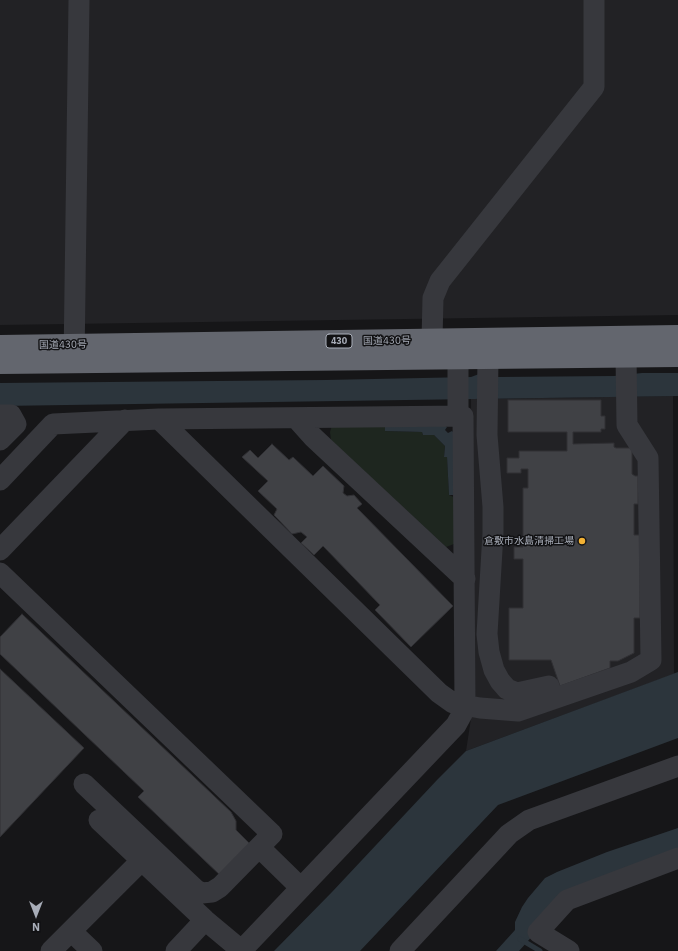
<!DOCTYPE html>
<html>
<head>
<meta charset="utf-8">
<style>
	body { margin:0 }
	#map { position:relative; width:678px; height:951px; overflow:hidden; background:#161618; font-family:"IBM Plex Sans",sans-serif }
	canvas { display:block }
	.north { position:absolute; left:16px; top:895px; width:40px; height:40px; -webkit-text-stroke:3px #111113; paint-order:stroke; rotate:180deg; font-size:11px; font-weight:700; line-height:16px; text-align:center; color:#a8adb8 }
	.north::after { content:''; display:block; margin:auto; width:14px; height:18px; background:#a8adb8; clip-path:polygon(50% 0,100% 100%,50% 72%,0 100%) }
</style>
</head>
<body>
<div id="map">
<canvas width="678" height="951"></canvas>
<div class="north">N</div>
</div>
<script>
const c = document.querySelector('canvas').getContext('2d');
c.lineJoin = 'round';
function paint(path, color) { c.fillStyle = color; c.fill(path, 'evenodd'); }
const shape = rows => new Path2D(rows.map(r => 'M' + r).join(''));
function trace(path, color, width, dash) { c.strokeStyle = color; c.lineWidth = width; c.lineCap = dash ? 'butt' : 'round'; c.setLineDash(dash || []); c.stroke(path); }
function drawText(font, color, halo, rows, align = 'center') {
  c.font = font + ' "IBM Plex Sans","Noto Sans JP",sans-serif'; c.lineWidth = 3; c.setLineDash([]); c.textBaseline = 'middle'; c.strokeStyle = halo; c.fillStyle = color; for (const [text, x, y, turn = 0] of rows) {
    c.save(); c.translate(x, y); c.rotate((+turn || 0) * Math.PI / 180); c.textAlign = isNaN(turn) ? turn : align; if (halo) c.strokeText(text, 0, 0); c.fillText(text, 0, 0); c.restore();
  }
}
paint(shape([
	[0,0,678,0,678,315,0,325],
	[673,396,674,674,466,751,472,712,471,399]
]), '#222225');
paint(shape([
	[385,422,385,431,422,432,423,435,434,435,445,446,444,457,447,457,449,495,458,499,454,544,446,547,331,440,330,432,332,425]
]), '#1e261f');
paint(shape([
	[642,373,678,373,678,396,0,406,0,383,325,380,471,377,479,374,497,377,614,376],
	[444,425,447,427,445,430,448,433,452,431,455,434,455,495,449,495,447,457,444,457,445,446,434,435,423,435,422,432,385,431,385,426],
	[678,672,678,738,498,805,360,951,274,951,332,892,437,780,466,751],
	[678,828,678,853,570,894,519,951,496,951,515,930,515,922,522,907,528,898,545,878,557,872,607,852]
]), '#2c353c');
trace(shape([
	[520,939,540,951]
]), '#2c353c', 5);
const building = shape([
	[508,400,601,400,601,416,605,416,605,429,601,429,601,432,573,432,573,444,614,443,614,447,616,448,632,448,632,474,635,476,638,476,638,504,634,504,634,535,640,535,640,618,634,618,634,653,618,661,610,661,610,668,560,686,551,660,509,660,509,608,523,608,523,559,514,559,514,547,523,547,523,488,528,488,528,469,521,469,521,473,507,473,507,458,519,458,519,451,567,451,567,432,508,432,508,400],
	[272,444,289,460,293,457,313,476,323,466,344,486,343,493,347,496,354,495,362,504,357,508,453,606,411,647,375,610,380,605,323,546,314,555,301,543,307,537,301,532,292,534,274,515,277,509,258,491,268,481,242,457,250,450,258,458,272,444],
	[22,614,231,812,236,821,236,830,252,846,222,877,138,797,144,791,0,654,0,637,22,614],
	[0,669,84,748,0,837,0,669]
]);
paint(building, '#404145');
trace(building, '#303034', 1);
trace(shape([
	[432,340,433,298,440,281,594,87,594,0],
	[488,358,487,435,493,507,493,533,487,634,489,652,494,670,500,681,507,689,517,693,549,686],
	[74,361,79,0],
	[0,415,11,415,16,424,0,440],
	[458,416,458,340],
	[296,418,313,437,465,579],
	[159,419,439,693,453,703,480,708,518,711,631,672,651,660,648,458,627,425,626,356],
	[0,480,53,424,159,419,463,416,465,706,462,714,456,725,241,951],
	[0,550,125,420],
	[0,573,272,834,220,887,212,892,202,893,196,890,84,784],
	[99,820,205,920,241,950],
	[260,848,301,888],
	[71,931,92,951],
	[51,951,142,860],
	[176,951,205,920],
	[400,951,509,834,529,820,678,766],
	[569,951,538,932,567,900,678,858]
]), '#37383d', 21);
trace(shape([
	[0,346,678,336],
	[0,363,678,356]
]), '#63666e', 22);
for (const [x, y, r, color] of [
	[582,541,4,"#f2b134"]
]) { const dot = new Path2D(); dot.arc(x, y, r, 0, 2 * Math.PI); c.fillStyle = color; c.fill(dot); trace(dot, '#111113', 1.5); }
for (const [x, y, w] of [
	[339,341,26]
]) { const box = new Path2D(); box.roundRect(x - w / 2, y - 7, w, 14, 3); c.fillStyle = '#111113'; c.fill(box); trace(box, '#a8adb8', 1); }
drawText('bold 9px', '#a8adb8', null, [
	["430",339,341]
]);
drawText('10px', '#a8adb8', '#111113', [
	["国道430号",387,341,-1],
	["国道430号",63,345,-1]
]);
drawText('10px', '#a8adb8', '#111113', [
	["倉敷市水島清掃工場",574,541]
], 'right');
</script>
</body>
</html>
